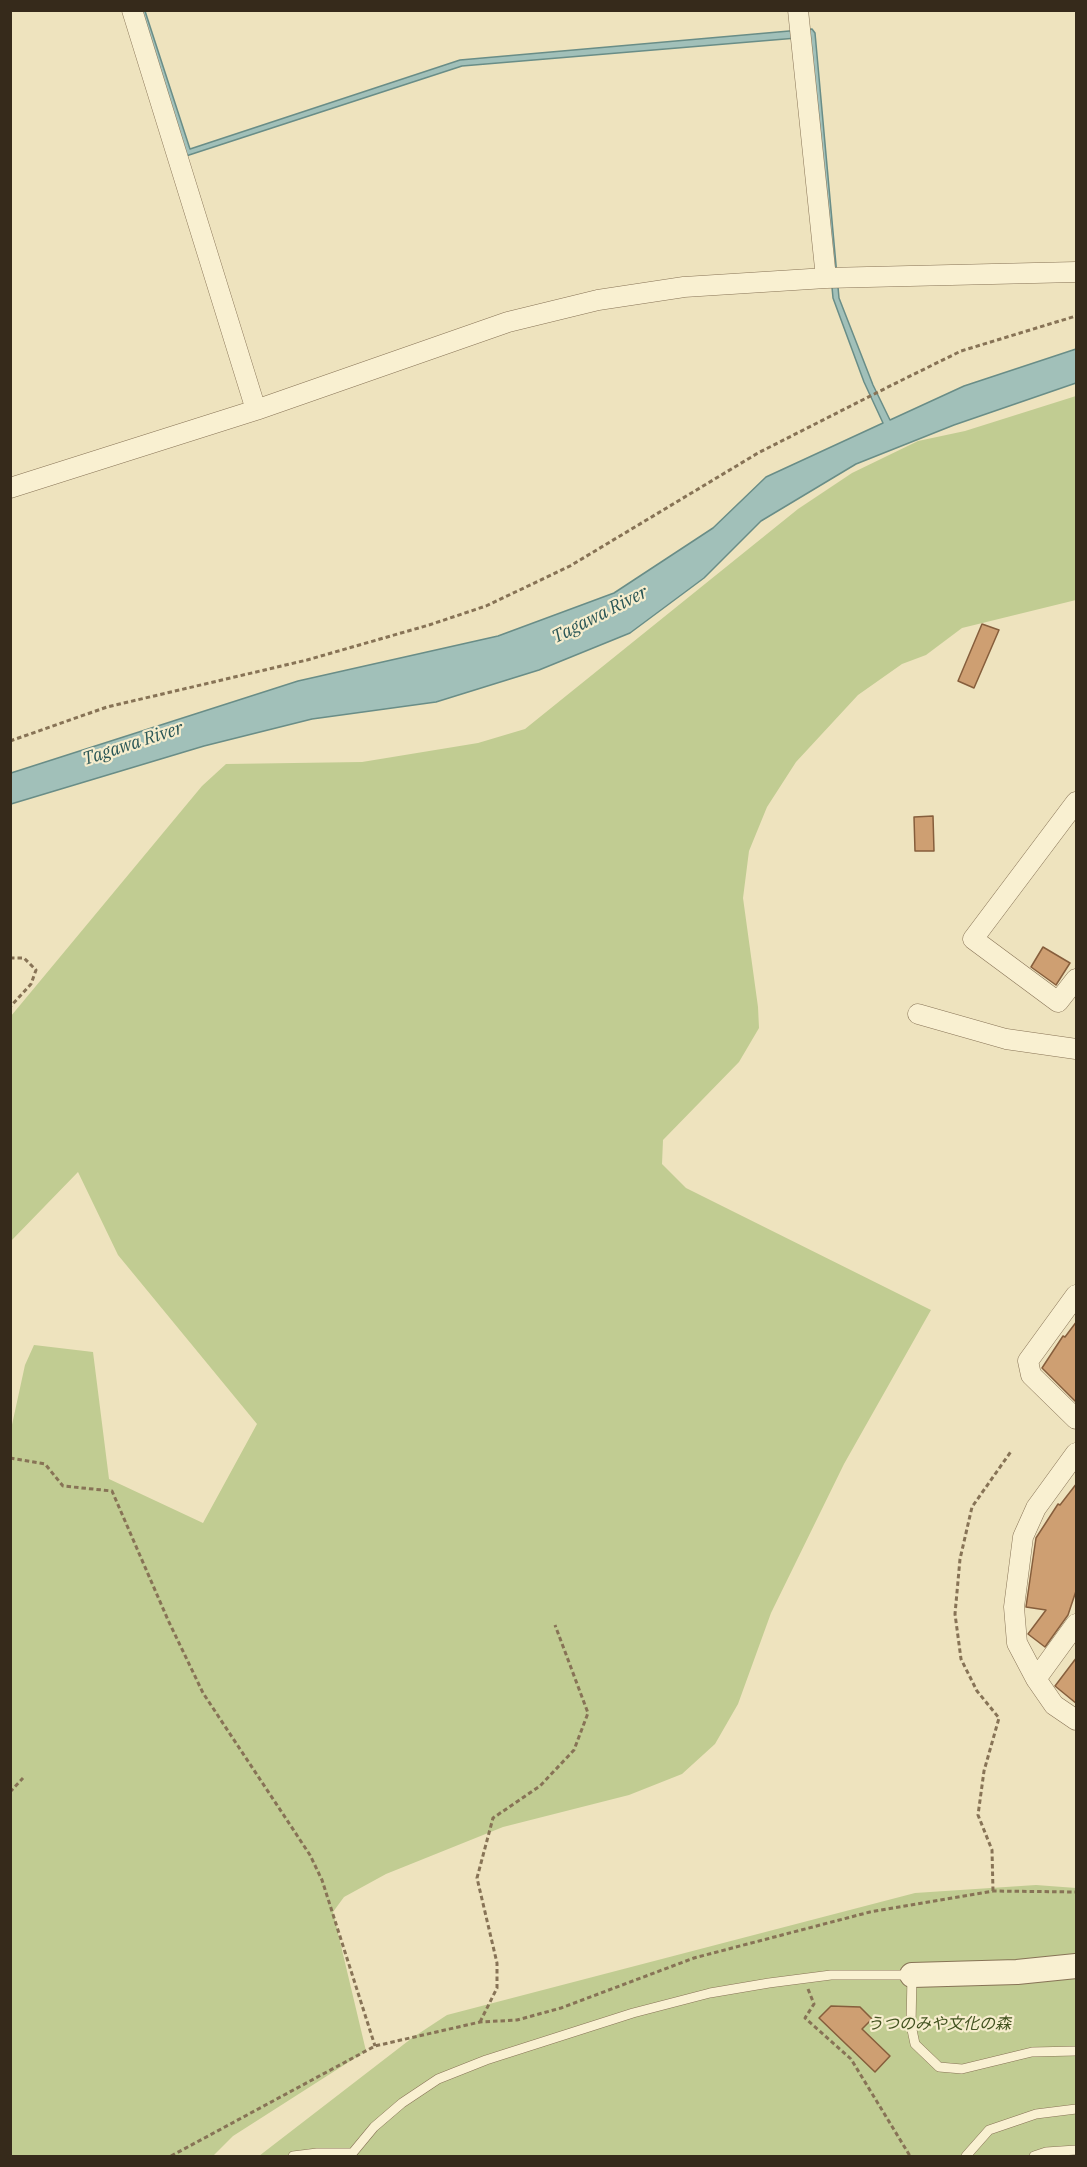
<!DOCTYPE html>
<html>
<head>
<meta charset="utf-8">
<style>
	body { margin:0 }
	#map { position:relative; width:1087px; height:2167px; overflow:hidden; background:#eee3be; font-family:"IBM Plex Serif",serif }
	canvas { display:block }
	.frame { position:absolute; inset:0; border:12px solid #362a1b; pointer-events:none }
</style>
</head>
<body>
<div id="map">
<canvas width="1087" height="2167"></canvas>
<div class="frame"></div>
</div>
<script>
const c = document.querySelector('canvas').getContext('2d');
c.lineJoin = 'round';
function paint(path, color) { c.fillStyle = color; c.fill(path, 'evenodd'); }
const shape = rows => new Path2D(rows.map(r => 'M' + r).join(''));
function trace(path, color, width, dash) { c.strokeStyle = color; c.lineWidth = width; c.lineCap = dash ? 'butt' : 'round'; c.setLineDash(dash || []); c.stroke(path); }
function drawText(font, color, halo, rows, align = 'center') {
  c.font = font + ' "IBM Plex Serif","Noto Sans JP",serif'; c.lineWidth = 4.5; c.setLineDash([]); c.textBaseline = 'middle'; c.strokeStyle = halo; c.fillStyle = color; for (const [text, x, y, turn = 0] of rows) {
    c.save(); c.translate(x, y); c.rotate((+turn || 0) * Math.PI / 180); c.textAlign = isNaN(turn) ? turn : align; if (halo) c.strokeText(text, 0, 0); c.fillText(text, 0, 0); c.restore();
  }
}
paint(shape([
	[1076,396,1076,600,962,628,926,655,902,664,858,695,796,762,767,807,749,851,743,898,758,1007,759,1028,739,1062,663,1140,662,1164,686,1188,931,1310,844,1464,771,1613,738,1704,715,1744,682,1774,629,1795,503,1827,386,1874,344,1897,333,1912,366,2051,233,2136,213,2156,11,2156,10,1434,25,1365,34,1345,93,1352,109,1479,203,1523,257,1424,118,1255,78,1172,11,1241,11,1016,202,786,226,764,362,762,478,743,525,729,798,509,852,473,918,441,965,431],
	[1036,1885,1076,1888,1076,2156,259,2156,412,2038,447,2015,915,1893]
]), '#c1cc92');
const water = shape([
	[140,11,145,11,190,149,460,60,812,29,815,33,839,298,873,385,890,420,964,386,1076,349,1076,383,954,425,856,464,761,521,704,578,630,633,539,670,436,702,312,719,204,746,11,804,11,773,298,681,498,636,614,593,713,528,766,477,883,423,864,382,833,298,809,37,462,66,186,156,140,11]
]);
paint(water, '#a1c0b9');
trace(water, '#698d87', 1.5);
const building = shape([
	[982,624,999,630,974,688,958,681,982,624],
	[933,816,934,851,915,851,914,817,933,816],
	[1043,947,1070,963,1056,985,1031,967,1043,947],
	[1077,1321,1077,1403,1042,1368,1063,1336,1065,1337,1077,1321],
	[1077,1483,1077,1588,1068,1615,1045,1647,1028,1634,1046,1610,1026,1607,1036,1538,1058,1504,1060,1505,1077,1483],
	[1077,1657,1077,1704,1055,1686,1077,1657],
	[831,2006,860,2007,872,2019,862,2029,890,2056,875,2072,819,2018,831,2006]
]);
paint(building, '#ce9f72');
trace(building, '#865e3c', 1.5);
const service = shape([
	[293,2156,317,2153,352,2153],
	[350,2156,374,2127,402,2103,438,2079,486,2060,633,2013,710,1993,769,1983,831,1975,912,1975,911,2025,915,2044,939,2067,962,2069,1032,2052,1076,2051],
	[966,2156,989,2130,1036,2114,1076,2109],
	[1034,2156,1046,2152,1076,2150]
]);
const minor = shape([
	[132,10,256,410],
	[798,10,826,278],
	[10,488,256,410,508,322,598,300,684,287,826,278,1076,272],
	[1076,802,973,939,1058,1002,1076,979],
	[918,1014,1006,1039,1076,1049],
	[1076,1295,1028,1361,1031,1375,1076,1419],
	[1076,1453,1036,1508,1023,1537,1014,1607,1017,1643,1036,1679,1054,1705,1076,1720],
	[1036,1679,1076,1624]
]);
const tertiary = shape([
	[912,1975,1017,1972,1076,1966]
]);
trace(service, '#877356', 10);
trace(minor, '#877356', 21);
trace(tertiary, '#877356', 26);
trace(shape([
	[10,741,107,707,307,660,429,625,486,606,570,566,758,453,892,385,961,351,1076,316],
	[10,958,24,958,36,970,31,984,10,1007],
	[10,1458,45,1464,63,1486,112,1491,168,1620,203,1693,310,1855,322,1880,375,2046],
	[10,1792,23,1778],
	[993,1891,992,1850,978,1815,984,1771,999,1718,977,1691,961,1659,955,1614,960,1559,972,1507,1012,1450],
	[808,1989,814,2004,805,2018,851,2059,910,2156],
	[480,2022,497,1988,497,1963,477,1878,493,1818,540,1786,574,1750,588,1713,555,1625],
	[171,2156,375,2046,480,2022,517,2020,561,2008,694,1958,870,1912,993,1891,1076,1892]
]), '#877356', 3, [4.5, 3]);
trace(service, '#f9f0d1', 9);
trace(minor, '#f9f0d1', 20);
trace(tertiary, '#f9f0d1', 24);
drawText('italic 16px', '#435321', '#f6edcd', [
	["うつのみや文化の森",939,2024]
]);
drawText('italic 18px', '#2a5656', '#f6edcd', [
	["Tagawa River",600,615,-27],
	["Tagawa River",133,744,-18]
]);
</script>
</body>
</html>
